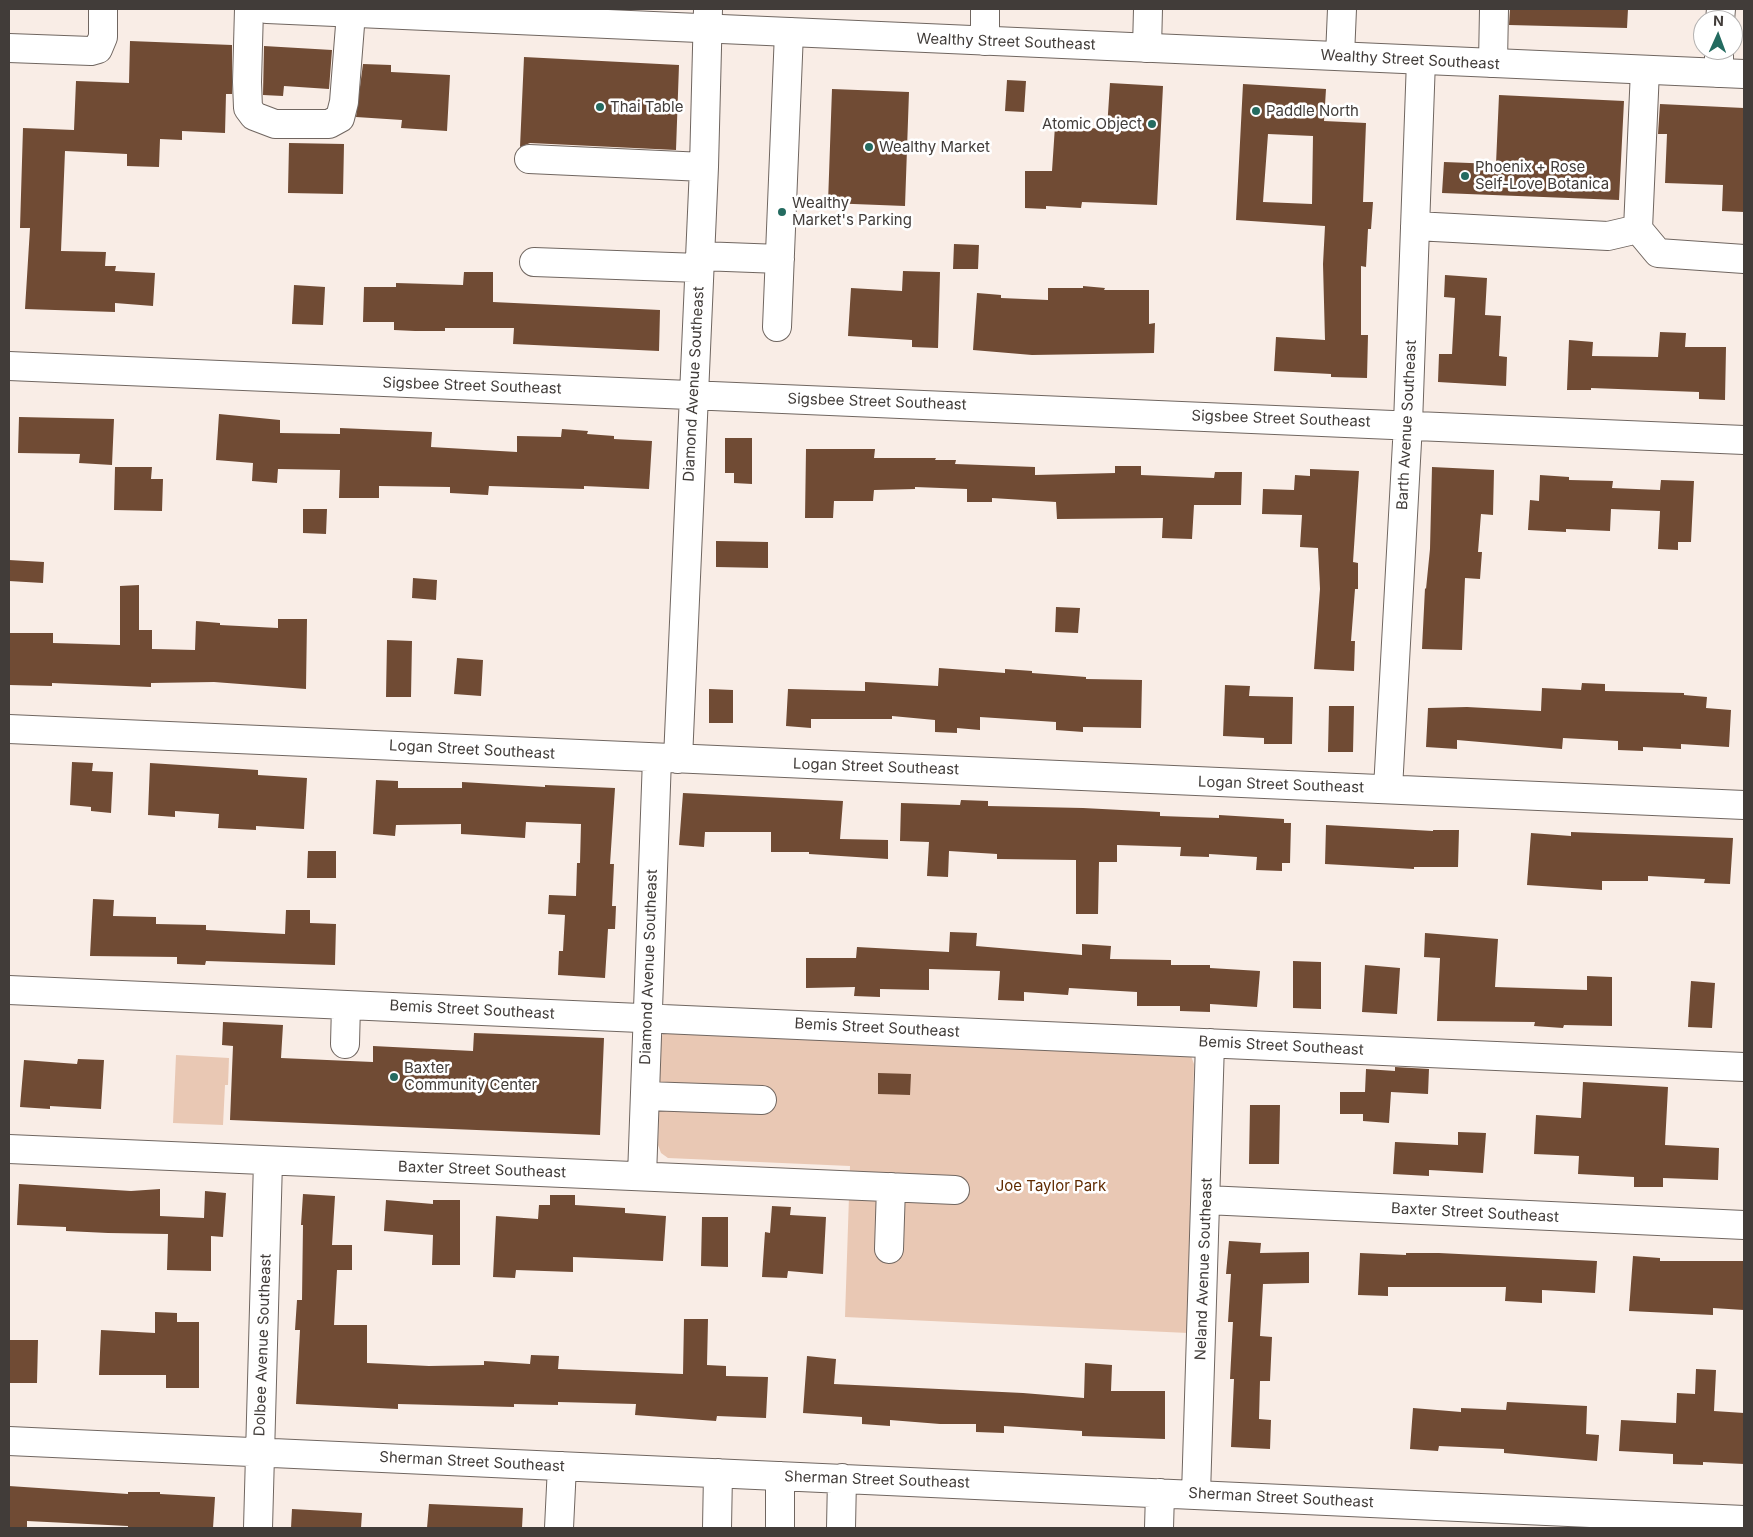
<!DOCTYPE html>
<html>
<head>
<meta charset="utf-8">
<style>
	body { margin:0 }
	#map { position:relative; width:1753px; height:1537px; overflow:hidden; background:#f9ede6; font-family:Inter,sans-serif }
	canvas { display:block }
	.frame { position:absolute; inset:0; border:10px solid #413c39; pointer-events:none }
	.north { position:absolute; left:1693px; top:10px; width:50px; height:50px; box-sizing:border-box; background:#fff; border:1px solid #b3b1b0; border-radius:50%; rotate:2deg; font-size:14px; font-weight:700; line-height:20px; text-align:center; color:#413c39 }
	.north::after { content:''; display:block; margin:auto; width:18px; height:22px; background:#246b60; clip-path:polygon(50% 0,100% 100%,50% 72%,0 100%) }
</style>
</head>
<body>
<div id="map">
<canvas width="1753" height="1537"></canvas>
<div class="frame"></div>
<div class="north">N</div>
</div>
<script>
const c = document.querySelector('canvas').getContext('2d');
c.lineJoin = 'round';
function paint(path, color) { c.fillStyle = color; c.fill(path, 'evenodd'); }
const shape = rows => new Path2D(rows.map(r => 'M' + r).join(''));
function trace(path, color, width, dash) { c.strokeStyle = color; c.lineWidth = width; c.lineCap = dash ? 'butt' : 'round'; c.setLineDash(dash || []); c.stroke(path); }
function drawText(font, color, halo, rows, align = 'center') {
  c.font = font + ' Inter,sans-serif'; c.lineWidth = 5; c.setLineDash([]); c.textBaseline = 'middle'; c.strokeStyle = halo; c.fillStyle = color; for (const [text, x, y, turn = 0] of rows) {
    c.save(); c.translate(x, y); c.rotate((+turn || 0) * Math.PI / 180); c.textAlign = isNaN(turn) ? turn : align; if (halo) c.strokeText(text, 0, 0); c.fillText(text, 0, 0); c.restore();
  }
}
paint(shape([
	[664,1032,1184,1052,1191,1056,1194,1064,1188,1333,845,1317,850,1166,668,1158,661,1153,658,1145,661,1038],
	[176,1055,229,1058,228,1085,225,1085,223,1125,173,1123]
]), '#e9c8b4');
paint(shape([
	[1510,9,1628,9,1627,28,1509,25],
	[130,41,232,45,232,94,226,94,225,133,182,131,182,140,160,139,159,167,127,166,127,154,65,151,61,251,106,252,105,266,116,266,115,271,155,273,153,306,115,303,115,312,25,309,30,228,20,228,23,128,74,130,76,81,129,83],
	[264,46,332,50,329,89,284,86,283,96,263,95],
	[524,57,679,65,676,150,530,143,520,147],
	[363,64,391,65,391,72,450,75,447,131,401,128,402,120,356,117],
	[1007,80,1026,81,1024,112,1005,111],
	[1110,83,1163,86,1157,205,1082,202,1081,208,1046,206,1046,209,1025,208,1025,171,1052,171,1055,126,1107,129],
	[1243,84,1326,89,1324,121,1366,123,1363,202,1373,202,1371,229,1368,229,1366,267,1361,266,1361,335,1368,335,1367,378,1331,377,1331,374,1274,371,1276,337,1325,340,1323,264,1325,226,1236,220],
	[1268,134,1313,136,1312,204,1263,202],
	[832,89,909,92,905,206,828,203],
	[1499,95,1624,101,1619,200,1442,193,1444,162,1496,164],
	[1660,104,1744,108,1744,212,1722,211,1723,185,1665,183,1667,134,1658,134],
	[289,143,344,144,343,194,288,193],
	[954,244,979,245,978,269,953,269],
	[903,271,940,272,938,348,912,347,912,340,848,336,851,288,902,291],
	[464,272,493,272,493,302,660,310,659,351,513,344,514,328,445,328,445,331,415,331,394,330,394,322,363,322,364,287,396,287,396,283,463,285],
	[1445,275,1487,278,1485,315,1501,316,1499,356,1507,357,1506,386,1438,382,1439,354,1452,354,1455,298,1444,297],
	[294,285,325,287,323,325,292,324],
	[1083,286,1105,288,1104,290,1149,290,1149,324,1155,323,1154,353,1032,355,973,350,977,293,1001,295,1001,298,1048,300,1048,288,1083,288],
	[1660,332,1686,333,1685,347,1726,347,1725,400,1699,399,1699,392,1591,388,1591,390,1567,390,1569,340,1593,342,1592,356,1658,357],
	[219,414,280,420,280,433,340,434,340,428,432,432,431,447,517,452,517,436,561,437,562,429,588,431,587,434,614,436,614,439,652,441,649,489,584,486,584,489,489,486,488,495,450,493,450,487,379,486,379,498,339,498,340,470,278,469,277,483,252,481,253,463,216,460],
	[19,417,114,419,112,465,79,463,80,454,18,453],
	[725,438,752,438,752,484,734,483,734,473,725,473],
	[806,449,875,449,874,458,936,458,935,460,956,460,955,464,1035,467,1035,475,1115,473,1115,466,1141,466,1141,475,1214,478,1215,472,1242,472,1241,505,1194,505,1192,539,1162,538,1163,518,1057,519,1056,502,992,498,992,502,967,502,967,489,915,487,915,489,874,490,873,501,834,501,833,518,805,518],
	[115,467,152,467,151,479,163,479,162,511,114,510],
	[1432,467,1494,470,1493,515,1481,514,1478,552,1482,552,1480,579,1465,578,1462,650,1422,649,1425,588,1426,589,1430,549],
	[1310,469,1359,471,1353,562,1358,563,1358,589,1355,589,1351,641,1355,641,1354,671,1314,669,1320,589,1318,548,1300,547,1302,515,1262,514,1263,489,1294,490,1295,475,1310,476],
	[1540,475,1569,477,1569,480,1613,481,1612,488,1660,490,1661,480,1694,481,1691,542,1678,542,1678,550,1658,549,1660,511,1611,509,1610,531,1566,529,1566,532,1528,530,1530,500,1539,501],
	[303,509,327,509,326,534,303,533],
	[716,541,768,542,768,568,716,567],
	[9,560,44,562,43,583,9,581],
	[413,578,437,580,436,600,412,598],
	[139,585,139,630,152,630,152,649,195,650,196,621,220,623,220,625,278,628,278,619,307,619,306,689,214,682,151,683,151,687,52,683,52,686,9,685,9,633,53,633,53,643,120,645,120,586],
	[1056,607,1080,608,1078,633,1055,632],
	[387,640,412,641,411,697,386,697],
	[457,658,483,660,481,696,454,694],
	[939,668,1005,673,1005,669,1032,671,1032,673,1086,677,1086,679,1142,680,1141,728,1083,727,1083,732,1056,730,1056,722,980,717,980,730,957,728,957,733,935,732,935,720,892,716,892,719,811,719,811,728,786,726,788,689,865,691,865,682,938,686],
	[1582,683,1605,684,1605,691,1684,693,1684,695,1707,697,1706,708,1731,710,1729,747,1681,744,1681,749,1643,747,1643,751,1618,750,1618,741,1563,738,1562,749,1457,740,1457,749,1426,747,1428,708,1467,707,1541,711,1542,688,1581,690],
	[1225,685,1250,686,1249,696,1293,697,1292,744,1264,744,1264,738,1223,736],
	[709,689,733,690,733,723,709,723],
	[1329,706,1354,706,1353,752,1328,752],
	[72,762,93,763,92,771,113,772,111,813,91,811,91,807,70,805],
	[150,763,258,770,258,775,307,778,304,829,256,826,256,830,218,828,219,814,175,811,175,817,148,815],
	[376,780,398,781,398,788,462,788,462,782,545,787,545,785,615,788,610,864,614,864,612,906,616,906,615,929,608,929,605,978,558,975,559,951,563,951,565,915,548,914,549,895,576,896,577,863,580,863,581,824,526,822,525,838,461,834,461,824,396,825,395,836,373,834],
	[683,793,843,801,840,839,888,840,888,859,809,854,809,852,771,852,771,832,705,832,704,847,679,845],
	[961,800,988,801,988,806,1083,808,1160,812,1160,816,1219,818,1219,815,1284,819,1284,823,1291,823,1290,863,1282,863,1282,871,1256,870,1257,857,1209,854,1209,857,1180,856,1181,847,1117,845,1117,862,1099,862,1098,914,1076,914,1076,860,997,859,997,854,949,851,948,877,927,876,929,842,900,841,901,803,960,805],
	[1326,825,1433,831,1433,830,1459,830,1458,867,1414,867,1414,869,1325,864],
	[1571,832,1733,838,1730,884,1704,883,1705,879,1648,876,1648,881,1602,881,1602,890,1527,885,1531,833,1571,836],
	[308,851,336,851,336,878,307,878],
	[93,899,114,900,113,916,156,917,156,924,206,925,206,930,285,934,286,910,310,910,310,923,336,924,335,965,206,961,205,965,177,964,177,957,90,956],
	[950,932,977,933,976,946,1082,955,1082,944,1111,946,1110,959,1171,960,1171,965,1210,965,1210,968,1260,971,1257,1007,1210,1004,1210,1012,1180,1011,1180,1006,1137,1006,1137,992,1069,988,1068,995,1024,992,1024,1001,998,1000,1000,971,929,969,929,990,880,989,880,997,854,996,855,987,806,988,806,958,856,958,857,947,949,952],
	[1425,933,1498,939,1495,987,1587,990,1587,976,1612,977,1612,1026,1564,1025,1563,1028,1534,1026,1535,1022,1437,1021,1440,958,1424,957],
	[1293,961,1321,962,1321,1009,1293,1008],
	[1365,965,1400,968,1397,1014,1362,1012],
	[1691,981,1715,983,1712,1028,1688,1027],
	[223,1022,283,1025,281,1058,373,1062,373,1046,473,1051,474,1033,604,1038,600,1135,230,1120,233,1046,222,1045],
	[78,1059,104,1060,101,1109,50,1106,50,1109,20,1107,24,1060,77,1064],
	[1395,1067,1429,1069,1428,1094,1391,1092,1389,1123,1363,1121,1363,1114,1340,1114,1340,1092,1365,1092,1366,1069,1395,1071],
	[878,1073,911,1074,910,1095,878,1094],
	[1583,1082,1668,1087,1665,1145,1719,1148,1718,1180,1663,1178,1663,1187,1634,1187,1634,1177,1578,1174,1579,1156,1534,1154,1536,1115,1581,1118],
	[1250,1105,1280,1105,1279,1164,1249,1164],
	[1458,1132,1486,1133,1483,1173,1429,1170,1429,1176,1393,1174,1395,1142,1458,1145],
	[19,1184,131,1191,160,1189,160,1216,204,1218,205,1191,226,1193,223,1237,211,1236,211,1271,167,1270,168,1234,108,1233,66,1231,66,1227,17,1225],
	[303,1194,335,1196,332,1245,352,1245,352,1270,337,1270,334,1325,367,1325,367,1363,429,1366,484,1365,484,1361,530,1364,531,1355,559,1356,558,1369,683,1374,684,1319,708,1319,707,1365,726,1366,726,1376,768,1377,766,1418,717,1416,716,1421,635,1415,636,1404,558,1402,558,1405,514,1404,514,1407,398,1404,398,1409,296,1404,300,1330,295,1330,297,1300,302,1300,303,1225,301,1225],
	[550,1195,575,1195,575,1205,625,1208,625,1213,666,1216,663,1261,573,1257,573,1272,516,1270,515,1278,493,1277,496,1216,538,1219,539,1205,550,1205],
	[386,1200,433,1204,433,1200,460,1200,460,1265,432,1265,433,1235,384,1231],
	[772,1206,791,1207,790,1215,826,1217,823,1274,788,1271,787,1278,762,1277,765,1232,770,1233],
	[702,1217,728,1217,728,1267,701,1266],
	[1229,1241,1261,1243,1260,1253,1309,1252,1309,1283,1263,1284,1260,1336,1272,1337,1270,1381,1260,1381,1259,1419,1271,1420,1270,1449,1231,1447,1234,1379,1230,1379,1233,1322,1228,1322,1231,1274,1226,1274],
	[1360,1253,1406,1255,1406,1253,1439,1253,1597,1261,1595,1293,1542,1290,1542,1303,1505,1301,1506,1287,1388,1287,1388,1296,1358,1295],
	[1633,1256,1660,1258,1660,1261,1744,1261,1744,1310,1713,1308,1713,1315,1629,1311],
	[155,1312,177,1313,177,1322,199,1322,199,1388,166,1388,166,1375,99,1375,101,1330,155,1333],
	[9,1340,38,1340,37,1383,9,1383],
	[807,1356,836,1359,834,1384,1023,1393,1084,1398,1085,1363,1112,1365,1111,1391,1165,1391,1165,1439,1082,1436,1082,1431,1004,1426,1004,1433,976,1432,976,1424,940,1424,890,1420,890,1426,862,1424,862,1417,803,1413],
	[1696,1369,1716,1370,1714,1411,1744,1413,1744,1464,1703,1462,1703,1465,1673,1464,1673,1454,1619,1451,1621,1420,1676,1423,1677,1393,1695,1394],
	[1507,1402,1587,1406,1586,1434,1599,1435,1597,1461,1504,1453,1504,1449,1439,1446,1438,1451,1410,1449,1413,1408,1461,1412,1461,1408,1506,1410],
	[9,1486,128,1494,128,1492,160,1492,160,1494,215,1497,213,1528,128,1528,128,1526,27,1521,27,1528,9,1528],
	[429,1504,523,1508,522,1528,427,1528],
	[292,1509,362,1513,361,1528,291,1528]
]), '#704b34');
const minor = shape([
	[249,9,247,82,248,108,254,116,275,124,329,124,340,118,344,102,351,13],
	[1720,20,1721,9],
	[985,41,985,9],
	[9,48,91,51,98,49,103,37,103,9],
	[1147,48,1148,9],
	[1340,56,1342,9],
	[1493,63,1494,9],
	[1645,70,1638,229,1658,253,1744,259],
	[1719,73,1719,50],
	[529,159,704,167],
	[1415,226,1608,236,1638,229],
	[700,256,780,259],
	[534,262,699,268],
	[777,327,789,32],
	[9,366,1744,440],
	[9,729,1744,805],
	[678,759,704,167,708,9],
	[1388,789,1408,424,1421,60],
	[9,990,1744,1067],
	[345,1044,346,1005],
	[645,1096,762,1100],
	[9,1149,955,1190],
	[642,1176,657,758],
	[1206,1200,1744,1225],
	[889,1249,891,1187],
	[9,1441,1744,1520],
	[1196,1494,1210,1043],
	[258,1528,268,1161],
	[559,1528,562,1466],
	[717,1528,718,1473],
	[780,1528,780,1476],
	[841,1528,842,1478],
	[1159,1528,1160,1493]
]);
const major = shape([
	[267,9,1744,74]
]);
trace(minor, '#706660', 30);
trace(major, '#706660', 30);
trace(minor, '#fff', 28);
trace(major, '#fff', 28);
for (const [x, y, r, color] of [
	[600,107,5,"#246b60"],
	[1256,111,5,"#246b60"],
	[1152,124,5,"#246b60"],
	[869,147,5,"#246b60"],
	[1465,176,5,"#246b60"],
	[782,212,5,"#246b60"],
	[394,1077,5,"#246b60"]
]) { const dot = new Path2D(); dot.arc(x, y, r, 0, 2 * Math.PI); c.fillStyle = color; c.fill(dot); trace(dot, '#fff', 2); }
drawText('15px', '#413c39', '#fff', [
	["Wealthy Street Southeast",1006,42,2],
	["Wealthy Street Southeast",1410,60,3],
	["Diamond Avenue Southeast",694,384,-87],
	["Sigsbee Street Southeast",472,386,2],
	["Sigsbee Street Southeast",877,402,2],
	["Sigsbee Street Southeast",1281,419,2],
	["Barth Avenue Southeast",1407,425,-87],
	["Logan Street Southeast",472,750,3],
	["Logan Street Southeast",876,767,2],
	["Logan Street Southeast",1281,785,2],
	["Diamond Avenue Southeast",649,967,-88],
	["Bemis Street Southeast",472,1010,3],
	["Bemis Street Southeast",877,1028,3],
	["Bemis Street Southeast",1281,1046,3],
	["Baxter Street Southeast",482,1170,2],
	["Baxter Street Southeast",1475,1213,3],
	["Neland Avenue Southeast",1204,1269,-88],
	["Dolbee Avenue Southeast",263,1345,-88],
	["Sherman Street Southeast",472,1462,3],
	["Sherman Street Southeast",877,1480,2],
	["Sherman Street Southeast",1281,1498,3]
]);
drawText('15px', '#413c39', '#fff', [
	["Thai Table",610,107],
	["Paddle North",1266,111],
	["Atomic Object",1142,124,"right"],
	["Wealthy Market",879,147],
	["Phoenix + Rose",1475,167],
	["Self-Love Botanica",1475,184],
	["Wealthy",792,203],
	["Market's Parking",792,220],
	["Baxter",404,1068],
	["Community Center",404,1085]
], 'left');
drawText('15px', '#602b00', '#fff', [
	["Joe Taylor Park",1051,1186]
]);
</script>
</body>
</html>
